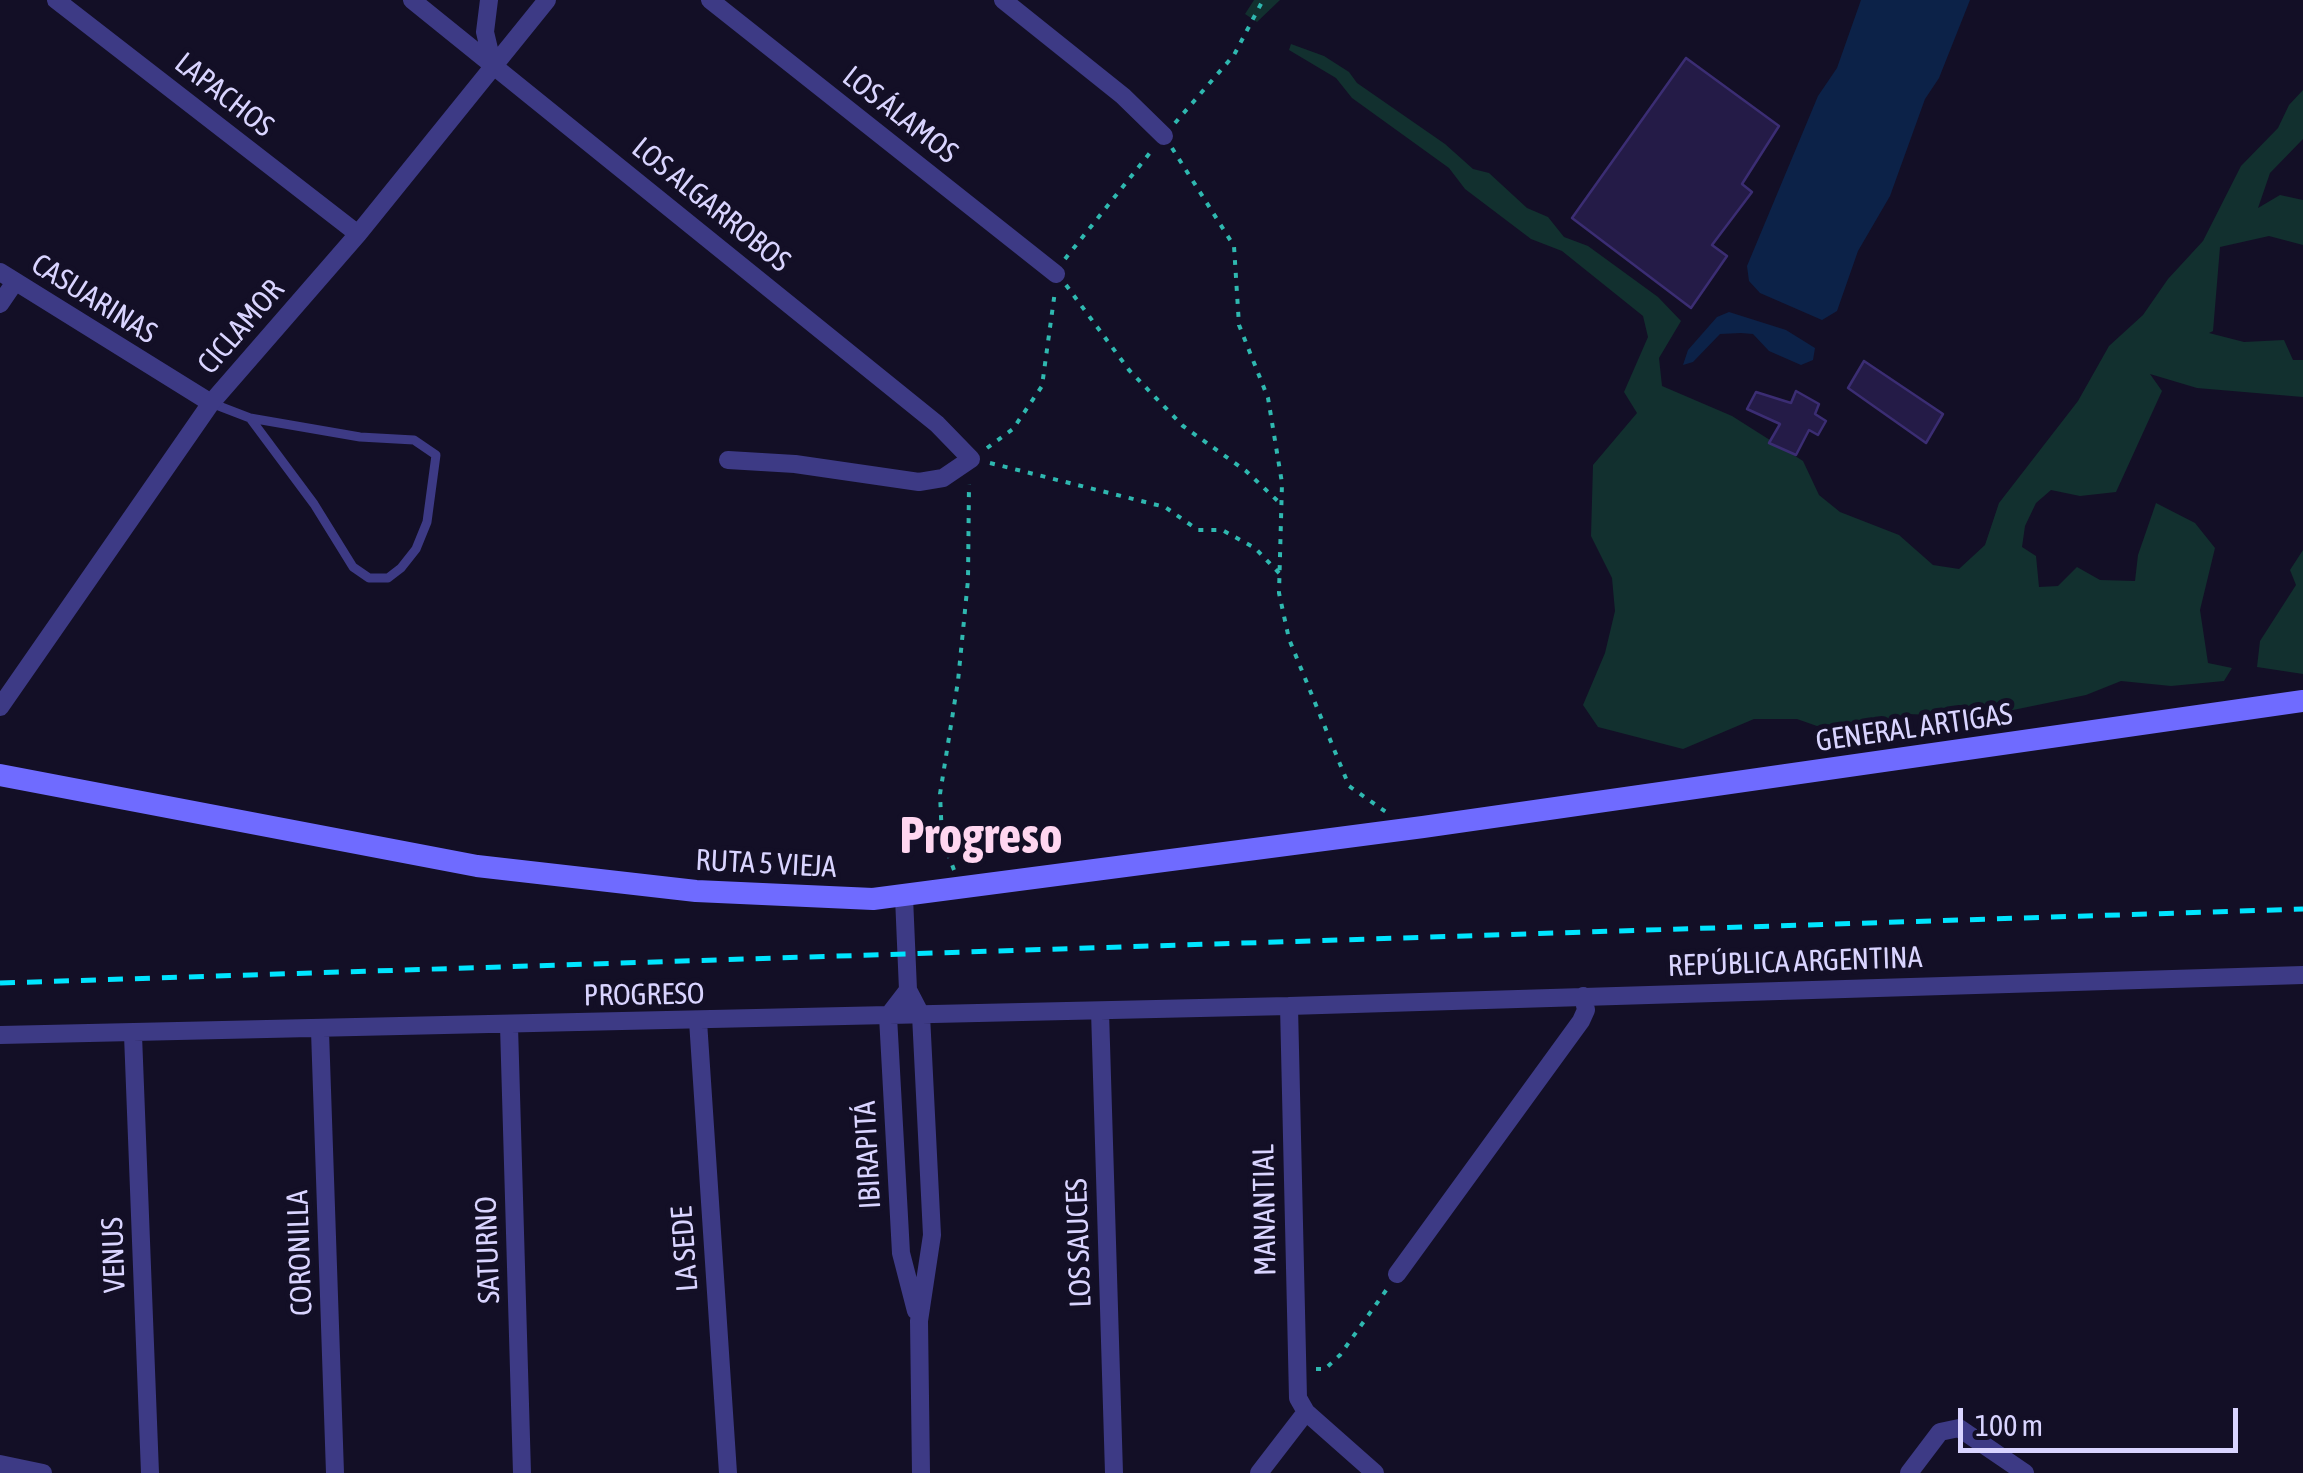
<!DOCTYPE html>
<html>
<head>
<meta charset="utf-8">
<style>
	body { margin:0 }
	#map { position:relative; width:2303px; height:1473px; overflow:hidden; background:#130f26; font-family:"Asap Condensed",sans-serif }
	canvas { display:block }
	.scale { position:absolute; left:1958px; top:1408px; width:280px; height:45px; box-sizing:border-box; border:5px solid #d9d4ff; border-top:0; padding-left:12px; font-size:30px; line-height:35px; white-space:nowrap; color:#d9d4ff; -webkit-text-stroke:8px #130f26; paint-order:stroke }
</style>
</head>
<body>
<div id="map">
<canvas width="2303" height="1473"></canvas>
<div class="scale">100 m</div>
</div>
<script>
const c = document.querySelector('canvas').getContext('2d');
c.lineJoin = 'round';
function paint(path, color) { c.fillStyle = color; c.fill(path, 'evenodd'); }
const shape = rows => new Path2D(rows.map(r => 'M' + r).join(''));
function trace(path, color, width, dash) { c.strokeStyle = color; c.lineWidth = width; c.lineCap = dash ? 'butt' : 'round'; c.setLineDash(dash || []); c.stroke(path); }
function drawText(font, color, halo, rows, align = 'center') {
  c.font = font + ' "Asap Condensed",sans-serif'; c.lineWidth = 10; c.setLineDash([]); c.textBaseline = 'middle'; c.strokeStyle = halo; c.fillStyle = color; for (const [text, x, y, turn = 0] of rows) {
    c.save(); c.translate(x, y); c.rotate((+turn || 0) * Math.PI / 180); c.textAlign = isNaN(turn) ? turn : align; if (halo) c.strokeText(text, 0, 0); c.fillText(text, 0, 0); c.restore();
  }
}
paint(shape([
	[1254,0,1280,0,1257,22,1245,14],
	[1291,44,1324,56,1349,72,1357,83,1445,144,1473,169,1489,173,1527,208,1548,217,1564,237,1588,246,1658,297,1681,321,1659,358,1662,386,1732,416,1803,461,1819,495,1840,512,1899,535,1933,565,1959,569,1985,545,1999,503,2078,401,2109,346,2143,315,2168,279,2203,241,2241,166,2278,128,2289,105,2303,90,2303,139,2270,173,2258,208,2280,195,2303,200,2303,245,2269,236,2220,247,2213,331,2209,333,2244,342,2284,340,2293,360,2303,360,2303,397,2197,388,2150,374,2162,391,2116,492,2080,496,2051,490,2036,503,2025,526,2022,547,2036,556,2039,587,2058,586,2077,567,2100,580,2135,581,2138,555,2156,503,2195,523,2215,548,2200,610,2208,663,2232,668,2224,681,2171,686,2121,681,2086,695,1979,717,1908,714,1834,732,1797,719,1754,719,1683,749,1598,727,1583,705,1605,653,1615,611,1612,578,1591,536,1593,465,1637,413,1624,392,1648,337,1643,316,1562,251,1531,239,1465,189,1449,168,1352,98,1336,78,1289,50],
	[2303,550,2303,674,2257,667,2260,641,2296,585,2290,570]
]), '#12302f');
paint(shape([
	[1861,0,1970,0,1939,78,1925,99,1890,196,1858,251,1837,311,1822,320,1760,293,1749,281,1747,266,1818,96,1837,68],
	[1729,312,1786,330,1815,348,1813,360,1801,365,1769,351,1753,334,1741,333,1720,334,1693,362,1683,365,1688,350,1717,317]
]), '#0c2248');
const building = shape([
	[1686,58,1779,126,1742,184,1752,192,1712,245,1727,256,1691,308,1572,218,1686,58],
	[1864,361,1943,414,1926,443,1848,388,1864,361],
	[1796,391,1819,404,1815,414,1826,421,1818,435,1809,430,1796,455,1769,443,1780,424,1747,409,1756,392,1791,403,1796,391]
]);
paint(building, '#241b47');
trace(building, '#3b2d73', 2.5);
trace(shape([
	[1175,123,1234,55,1263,0],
	[1172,148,1234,246,1239,325,1268,398,1282,483,1279,593,1289,639,1349,786,1386,812],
	[1065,259,1153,149],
	[1066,285,1129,370,1183,426,1246,471,1282,505],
	[987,448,1013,429,1042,386,1055,291],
	[990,463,1165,507,1198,530,1222,530,1255,548,1280,574],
	[954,870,942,838,940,794,958,681,968,580,969,484],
	[1316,1369,1325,1369,1340,1355,1387,1289]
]), '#2fb8b0', 4, [5, 8]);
trace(shape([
	[211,403,250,418,360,437,414,440,436,455,427,522,416,549,401,568,388,578,369,578,353,567,314,504,250,418]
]), '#3d3a85', 9);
trace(shape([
	[56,0,358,234],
	[412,0,937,424,971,459,943,478,919,482,795,464,728,460],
	[489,0,485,32,493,66],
	[710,0,1056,274],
	[1003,0,1123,96,1164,136],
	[0,272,211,403],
	[0,304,15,282],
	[0,707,211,403,358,234,547,0],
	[904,897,908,990,921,1015,932,1235,919,1321,921,1473],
	[908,990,888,1016,901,1253,916,1311],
	[1289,1006,1298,1398,1306,1412,1375,1473],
	[1100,1011,1114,1473],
	[698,1021,728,1473],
	[509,1026,522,1473],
	[320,1031,335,1473],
	[0,1035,1289,1006,2303,975],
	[133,1035,150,1473],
	[1397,1274,1581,1021,1586,1010,1583,996],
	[0,1464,43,1473],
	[1259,1473,1306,1412],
	[1909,1473,1940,1432,1959,1428,2025,1473]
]), '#3d3a85', 18);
trace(shape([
	[0,775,477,866,696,891,873,899,1423,827,2303,701]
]), '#6f6bff', 22);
trace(shape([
	[0,983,2303,909]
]), '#00e5ff', 5, [15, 12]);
drawText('30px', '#d9d4ff', '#130f26', [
	["LAPACHOS",224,95,38],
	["LOS ÁLAMOS",900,115,38],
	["LOS ALGARROBOS",711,205,39],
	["CASUARINAS",94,299,32],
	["CICLAMOR",241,327,-49],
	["GENERAL ARTIGAS",1914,728,-8],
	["RUTA 5 VIEJA",766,864,3],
	["REPÚBLICA ARGENTINA",1795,962,-2],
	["PROGRESO",644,995,-1],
	["IBIRAPITÁ",868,1155,-93],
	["MANANTIAL",1265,1210,-91],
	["LOS SAUCES",1079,1243,-92],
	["LA SEDE",685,1249,-94],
	["SATURNO",488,1250,-92],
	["CORONILLA",300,1253,-92],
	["VENUS",114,1255,-92]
]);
drawText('bold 50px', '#ffd6f0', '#130f26', [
	["Progreso",981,837]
]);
</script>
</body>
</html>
